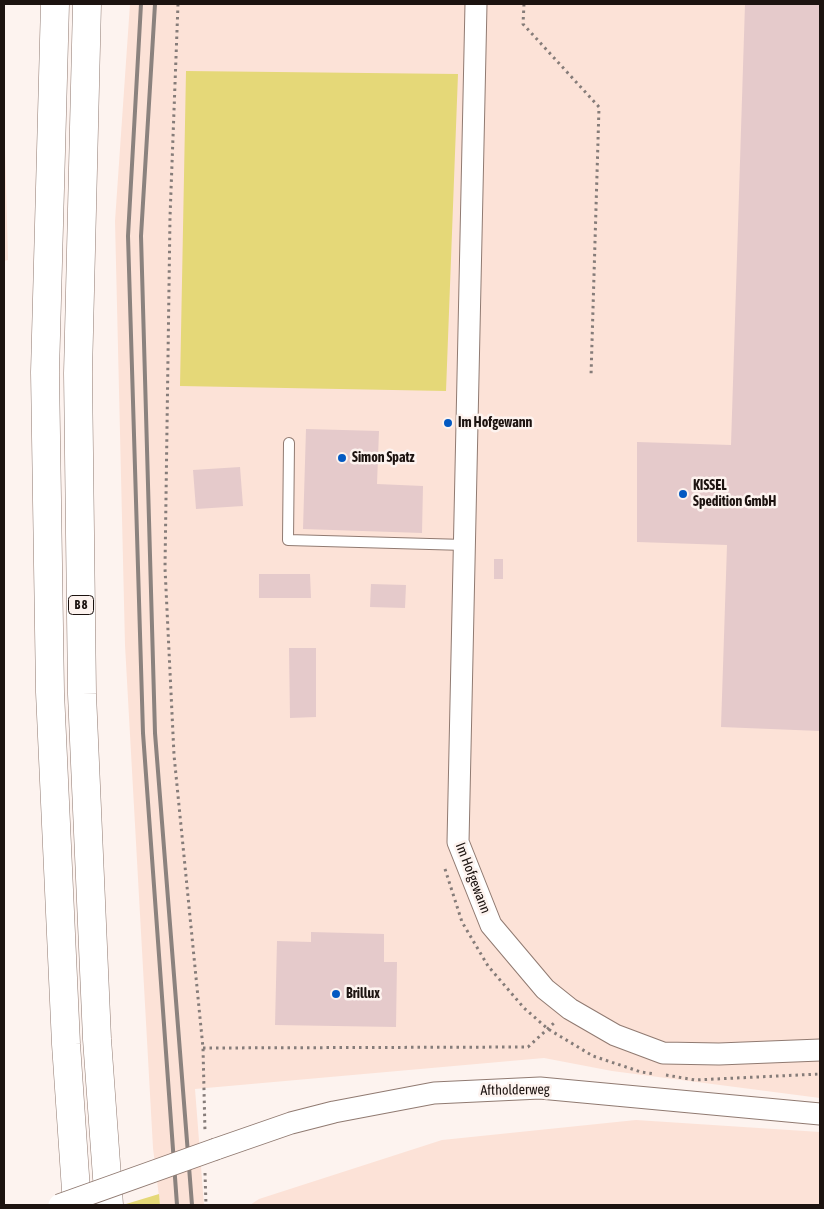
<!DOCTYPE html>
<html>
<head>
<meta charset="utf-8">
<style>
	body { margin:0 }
	#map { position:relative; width:824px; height:1209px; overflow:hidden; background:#fdf3ef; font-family:"Asap Condensed",sans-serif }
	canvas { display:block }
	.frame { position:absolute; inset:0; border:5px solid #1c1310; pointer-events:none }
</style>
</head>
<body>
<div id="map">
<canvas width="824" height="1209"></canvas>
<div class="frame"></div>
</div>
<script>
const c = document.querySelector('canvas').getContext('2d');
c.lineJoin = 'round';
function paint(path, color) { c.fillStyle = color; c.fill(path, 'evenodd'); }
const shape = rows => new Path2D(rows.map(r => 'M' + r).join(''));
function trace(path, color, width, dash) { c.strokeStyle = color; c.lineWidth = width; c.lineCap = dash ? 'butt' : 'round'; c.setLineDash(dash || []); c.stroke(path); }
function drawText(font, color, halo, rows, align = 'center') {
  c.font = font + ' "Asap Condensed",sans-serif'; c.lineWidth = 5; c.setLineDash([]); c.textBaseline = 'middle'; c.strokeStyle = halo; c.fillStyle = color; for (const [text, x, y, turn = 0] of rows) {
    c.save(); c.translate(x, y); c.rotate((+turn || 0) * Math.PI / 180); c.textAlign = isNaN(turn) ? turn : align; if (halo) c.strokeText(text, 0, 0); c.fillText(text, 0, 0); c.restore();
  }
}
paint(shape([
	[130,4,820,4,820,1098,612,1071,544,1058,195,1089,204,1205,160,1205,153,1148,125,645,115,221],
	[4,110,8,260,4,261],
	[636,1120,820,1132,820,1205,250,1205,259,1199,442,1140]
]), '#fce2d7');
paint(shape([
	[186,71,458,74,446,391,180,386],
	[159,1194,160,1205,126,1205,126,1204]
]), '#e5d878');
paint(shape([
	[745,4,820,4,820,731,721,727,727,545,637,542,637,442,731,445],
	[306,429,379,431,377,484,423,486,422,533,303,529],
	[240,467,243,506,196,509,193,470],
	[494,559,503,559,503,579,494,579],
	[259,574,310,574,311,598,259,598],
	[371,584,406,585,405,608,370,607],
	[289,648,316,648,316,717,290,718],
	[311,932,384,934,384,962,397,962,396,1027,275,1025,277,941,311,942]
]), '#e5cacb');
const lane = shape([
	[289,443,288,540,465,545]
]);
const street = shape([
	[476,4,458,842,491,925,545,989,570,1009,615,1035,663,1053,719,1054,820,1050],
	[216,1149,291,1123,334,1112,434,1093,540,1088,820,1114]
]);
const highway = shape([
	[55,4,45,372,50,692,66,1044,77,1205],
	[87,4,78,373,82,694,97,1039,109,1205]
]);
trace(lane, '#907a71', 12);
trace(street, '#907a71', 23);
trace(highway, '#907a71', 29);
trace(shape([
	[178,4,170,217,165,568,174,755,203,1048,205,1132],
	[524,4,523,24,599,107,591,376],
	[445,869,462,922,488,966,524,1008,548,1029,593,1056,641,1072,655,1074],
	[203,1048,528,1047,554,1023],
	[666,1075,695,1080,820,1074],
	[205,1173,206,1205]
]), '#857c79', 3, [2.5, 4]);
trace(lane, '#fff', 10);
trace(street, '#fff', 21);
trace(highway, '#fff', 28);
trace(shape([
	[141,4,128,236,143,733,177,1205],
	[155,4,141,236,155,733,192,1205]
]), '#8b827e', 4);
const streetBridge = shape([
	[59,1205,216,1149]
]);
trace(streetBridge, '#907a71', 23, []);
trace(streetBridge, '#fff', 21);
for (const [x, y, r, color] of [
	[448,423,5,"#0359c2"],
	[342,458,5,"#0359c2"],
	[683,494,5,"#0359c2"],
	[336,994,5,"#0359c2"]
]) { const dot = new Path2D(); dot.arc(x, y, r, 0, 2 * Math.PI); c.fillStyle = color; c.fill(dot); trace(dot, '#fdf3ef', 2); }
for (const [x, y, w] of [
	[81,605,25]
]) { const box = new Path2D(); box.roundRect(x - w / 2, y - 9.5, w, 19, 4); c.fillStyle = '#fdf3ef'; c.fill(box); trace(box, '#1c1310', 1); }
drawText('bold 12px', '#1c1310', null, [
	["B 8",81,605]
]);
drawText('bold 14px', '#1c1310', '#fdf3ef', [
	["Im Hofgewann",458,423],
	["Simon Spatz",352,458],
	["KISSEL",693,486],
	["Spedition GmbH",693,502],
	["Brillux",346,994]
], 'left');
drawText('14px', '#1c1310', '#fdf3ef', [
	["Im Hofgewann",473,878,69],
	["Aftholderweg",515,1090,-1]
]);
</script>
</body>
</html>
